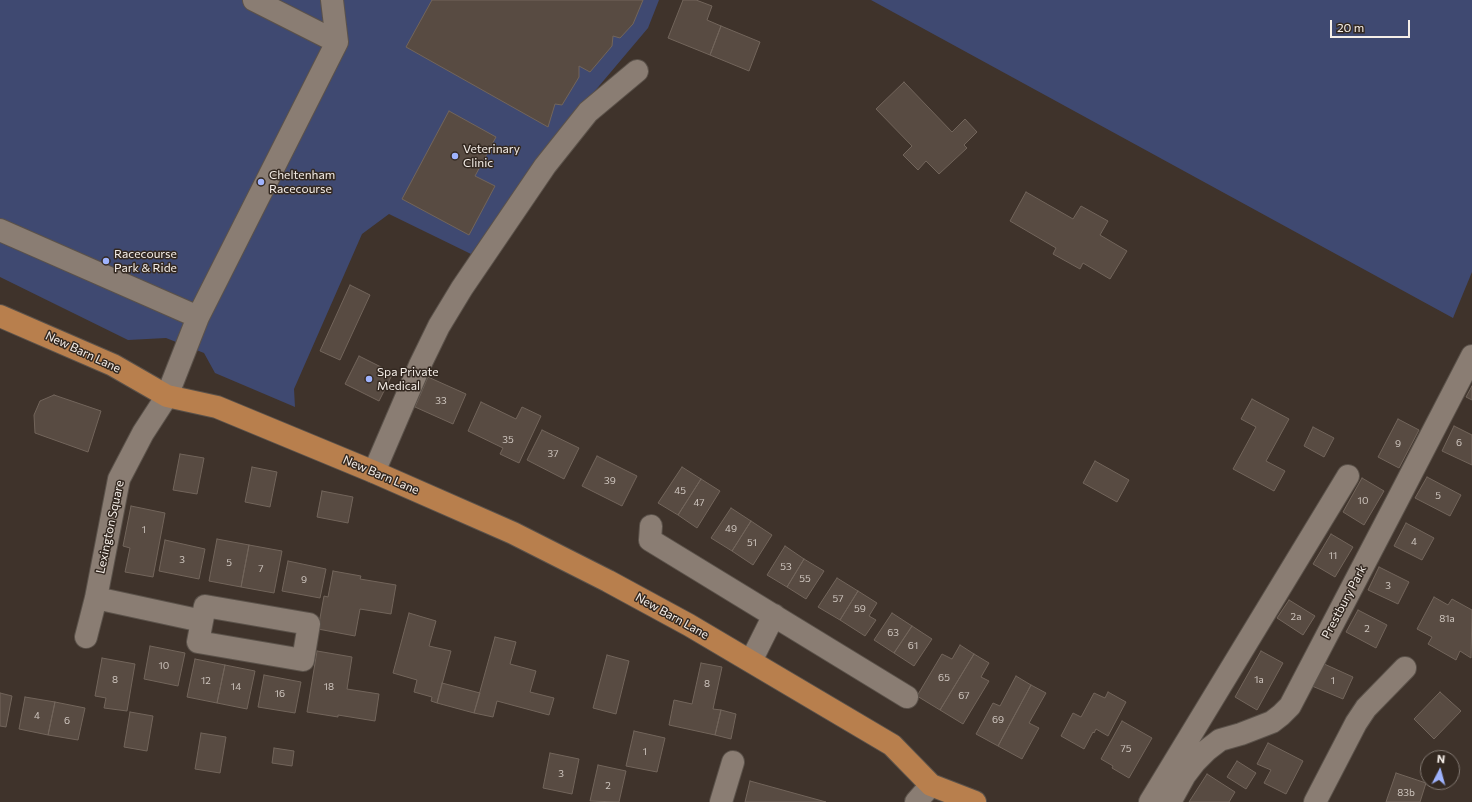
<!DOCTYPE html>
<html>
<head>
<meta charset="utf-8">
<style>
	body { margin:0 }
	#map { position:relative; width:1472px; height:802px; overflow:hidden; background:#3f332b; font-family:Commissioner,sans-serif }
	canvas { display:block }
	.north { position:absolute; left:1420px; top:750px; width:40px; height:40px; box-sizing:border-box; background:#342921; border:1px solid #817871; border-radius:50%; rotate:6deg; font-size:11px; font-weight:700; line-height:16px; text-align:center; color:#f5eee8 }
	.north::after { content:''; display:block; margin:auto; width:14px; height:18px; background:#9fb3fd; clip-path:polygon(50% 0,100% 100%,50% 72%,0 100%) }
	.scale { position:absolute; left:1330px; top:20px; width:80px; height:18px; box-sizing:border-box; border:2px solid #f5eee8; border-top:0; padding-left:5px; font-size:12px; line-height:14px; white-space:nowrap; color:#f5eee8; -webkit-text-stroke:3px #342921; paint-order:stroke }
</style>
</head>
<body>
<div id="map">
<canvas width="1472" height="802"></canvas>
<div class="north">N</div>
<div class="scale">20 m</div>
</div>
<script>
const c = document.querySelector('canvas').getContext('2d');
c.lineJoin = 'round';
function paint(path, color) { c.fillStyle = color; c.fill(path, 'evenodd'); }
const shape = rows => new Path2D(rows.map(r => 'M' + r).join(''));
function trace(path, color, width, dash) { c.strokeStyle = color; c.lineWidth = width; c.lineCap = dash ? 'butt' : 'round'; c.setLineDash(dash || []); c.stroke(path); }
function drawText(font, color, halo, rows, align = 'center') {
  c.font = font + ' Commissioner,sans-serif'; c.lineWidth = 3; c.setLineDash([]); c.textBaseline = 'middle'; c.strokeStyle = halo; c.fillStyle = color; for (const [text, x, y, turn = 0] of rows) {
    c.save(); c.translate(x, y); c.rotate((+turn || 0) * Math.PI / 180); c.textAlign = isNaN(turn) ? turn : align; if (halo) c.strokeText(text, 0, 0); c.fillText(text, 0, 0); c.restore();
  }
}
paint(shape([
	[0,0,659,0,648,28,545,150,471,254,389,214,362,234,294,389,295,407,215,373,204,353,166,338,128,340,0,277],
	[871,0,1472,0,1472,272,1453,318]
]), '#3f4971');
const building = shape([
	[432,0,643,0,633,24,620,38,613,36,612,46,590,72,579,66,579,77,562,105,555,104,548,127,406,47,432,0],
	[683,0,696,0,712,6,707,20,721,26,710,55,668,38,683,0],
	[721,26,760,42,749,71,710,55,721,26],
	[904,82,952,132,965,119,977,132,964,145,967,148,939,174,926,161,918,170,903,155,912,146,876,109,904,82],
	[449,111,496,137,475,176,495,186,469,235,402,199,449,111],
	[1026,192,1073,219,1081,206,1108,221,1100,235,1127,251,1110,279,1083,263,1080,269,1053,254,1056,248,1010,221,1026,192],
	[350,285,370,295,340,360,320,351,350,285],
	[359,356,393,373,379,401,345,384,359,356],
	[428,377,466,394,453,424,415,407,428,377],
	[1472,386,1472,400,1466,397,1472,386],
	[54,395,101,411,88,452,35,433,34,415,40,401,54,395],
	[1252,399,1289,419,1266,461,1285,471,1274,491,1233,469,1256,427,1241,419,1252,399],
	[481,402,516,419,522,407,541,416,519,463,500,454,503,448,468,431,481,402],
	[1398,419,1419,430,1399,468,1378,457,1398,419],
	[1454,426,1472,435,1472,465,1442,451,1454,426],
	[1313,427,1334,438,1324,457,1304,446,1313,427],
	[542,430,579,448,564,479,527,460,542,430],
	[180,454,204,458,197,494,173,490,180,454],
	[597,456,637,476,622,506,582,486,597,456],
	[1095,461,1129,480,1117,502,1083,483,1095,461],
	[252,467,277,472,270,507,245,502,252,467],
	[682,467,701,479,678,515,658,503,682,467],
	[1427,477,1461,495,1450,516,1415,498,1427,477],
	[1362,478,1384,491,1364,525,1343,512,1362,478],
	[701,479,720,491,697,528,678,515,701,479],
	[322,491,353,497,348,523,317,517,322,491],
	[131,506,165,513,153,577,125,572,130,548,123,546,131,506],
	[731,508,751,521,732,551,711,538,731,508],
	[751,521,772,535,753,565,732,551,751,521],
	[1406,523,1434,538,1422,560,1394,546,1406,523],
	[1331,534,1353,547,1335,577,1313,564,1331,534],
	[217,539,249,545,241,587,209,581,217,539],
	[165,540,205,549,199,579,159,571,165,540],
	[249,545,282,551,274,593,241,587,249,545],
	[785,546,804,559,787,587,767,575,785,546],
	[804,559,824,571,806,599,787,587,804,559],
	[288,561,326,569,320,598,282,591,288,561],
	[1379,567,1409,582,1398,604,1368,590,1379,567],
	[333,571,361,576,360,579,396,585,391,614,360,609,355,636,318,629,324,596,328,597,333,571],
	[837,578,858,591,840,620,818,607,837,578],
	[858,591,877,603,869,616,876,620,865,636,840,620,858,591],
	[1434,597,1448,605,1452,599,1472,610,1471,658,1460,651,1456,660,1428,644,1432,637,1417,629,1434,597],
	[1289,600,1315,616,1303,635,1277,618,1289,600],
	[1358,610,1387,625,1376,648,1346,632,1358,610],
	[409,613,436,621,429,646,451,651,437,703,431,701,432,697,414,692,417,680,393,673,409,613],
	[892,613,912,626,894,653,874,640,892,613],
	[912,626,932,639,914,666,894,653,912,626],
	[495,637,516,642,510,664,536,671,530,692,554,698,549,715,497,701,493,717,474,713,495,637],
	[960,645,974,654,940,710,917,696,942,654,952,659,960,645],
	[150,646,185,653,178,686,144,679,150,646],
	[317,651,352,657,347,689,379,694,375,721,338,715,338,717,307,712,317,651],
	[1261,651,1283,663,1257,710,1235,697,1261,651],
	[974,654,989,663,981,677,989,681,963,724,940,710,974,654],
	[607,655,629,661,616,714,593,708,607,655],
	[102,658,135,664,127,711,104,708,106,698,95,696,102,658],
	[195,659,225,665,217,703,187,697,195,659],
	[701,663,722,667,713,709,721,710,715,735,669,725,674,700,692,704,701,663],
	[1322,663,1353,677,1343,699,1312,686,1322,663],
	[225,665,255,671,247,709,217,703,225,665],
	[264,675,301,682,295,713,258,707,264,675],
	[1016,676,1031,685,998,746,976,734,993,703,1000,706,1016,676],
	[442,683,480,693,474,713,437,703,442,683],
	[1031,685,1046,693,1029,723,1039,728,1022,759,998,746,1031,685],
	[1108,692,1126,702,1108,736,1096,729,1094,733,1093,732,1084,749,1061,736,1073,713,1081,717,1094,693,1105,698,1108,692],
	[1440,692,1461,711,1434,739,1414,719,1440,692],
	[0,693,12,696,6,727,0,726,0,693],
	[25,697,55,702,48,735,19,729,25,697],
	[55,702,85,708,78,740,48,735,55,702],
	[721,710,736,714,731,739,715,735,721,710],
	[130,712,153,716,147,751,124,747,130,712],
	[1122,721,1152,738,1129,778,1112,768,1113,766,1101,759,1122,721],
	[634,731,665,738,657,772,626,766,634,731],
	[201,733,226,737,220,773,195,769,201,733],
	[1268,743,1303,761,1286,794,1264,783,1271,770,1257,764,1268,743],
	[274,748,294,751,292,766,272,763,274,748],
	[550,753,579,759,572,794,543,788,550,753],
	[1237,761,1256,773,1246,789,1227,777,1237,761],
	[598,765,626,771,619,802,590,801,598,765],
	[1396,773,1426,783,1420,802,1386,802,1396,773],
	[1207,774,1235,792,1229,802,1189,802,1207,774],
	[750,781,826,802,745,802,750,781]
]);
paint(building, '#584b42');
trace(building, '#72655b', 1);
const minor = shape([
	[254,0,337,42],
	[0,230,198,317],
	[374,472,420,365,439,326,462,288,545,166,588,112,637,71],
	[651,526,650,540,907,697],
	[96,598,202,621,205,606,309,624,303,660,198,642,202,621],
	[86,637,96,598,119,479,143,433,167,396,198,317,337,42,332,0],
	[751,661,774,615],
	[721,802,733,762],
	[916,802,931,785],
	[1150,802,1348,476],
	[1170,802,1185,775,1195,762,1207,750,1220,740,1241,734,1272,722,1281,715,1290,706,1397,501,1472,356],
	[1315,802,1356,723,1366,708,1405,668]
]);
const major = shape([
	[0,316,113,365,167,396,217,407,374,472,513,533,608,581,689,625,892,745,931,785,975,802]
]);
trace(minor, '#5b524a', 24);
trace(major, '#5b524a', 24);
trace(minor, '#8a7d73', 22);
trace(major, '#b87f4d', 22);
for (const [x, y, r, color] of [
	[455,156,4,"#9fb3fd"],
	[261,182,4,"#9fb3fd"],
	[106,261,4,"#9fb3fd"],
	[369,379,4,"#9fb3fd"]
]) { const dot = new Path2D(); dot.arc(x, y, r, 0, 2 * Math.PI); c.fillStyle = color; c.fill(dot); trace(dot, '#342921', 1.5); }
drawText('10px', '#cec5be', null, [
	["33",441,401],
	["35",508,440],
	["6",1459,443],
	["9",1398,444],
	["37",553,454],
	["39",610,481],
	["45",680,491],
	["5",1438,496],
	["10",1363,501],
	["47",699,503],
	["49",731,529],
	["1",144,530],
	["4",1414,542],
	["51",752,543],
	["11",1333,556],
	["3",182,560],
	["5",229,563],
	["53",786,567],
	["7",261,569],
	["55",805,579],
	["9",304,580],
	["3",1388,586],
	["57",838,599],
	["59",860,609],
	["2a",1296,617],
	["81a",1447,619],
	["2",1367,629],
	["63",893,633],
	["61",913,646],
	["10",164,666],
	["65",944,678],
	["8",115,680],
	["1a",1259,680],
	["12",206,681],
	["1",1333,681],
	["8",707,684],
	["14",236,687],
	["18",329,687],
	["16",280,694],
	["67",964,696],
	["4",37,716],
	["69",998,720],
	["6",67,721],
	["75",1126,749],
	["1",645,752],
	["3",561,774],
	["2",608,786],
	["83b",1406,793]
]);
drawText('12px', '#f5eee8', '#342921', [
	["Veterinary",463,149],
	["Clinic",463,163],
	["Cheltenham",269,175],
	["Racecourse",269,189],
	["Racecourse",114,254],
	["Park & Ride",114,268],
	["Spa Private",377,372],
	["Medical",377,386]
], 'left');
drawText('12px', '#f5eee8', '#342921', [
	["New Barn Lane",83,352,25],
	["New Barn Lane",381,475,23],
	["Lexington Square",110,527,-78],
	["Prestbury Park",1344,602,-62],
	["New Barn Lane",672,616,29]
]);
</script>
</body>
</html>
